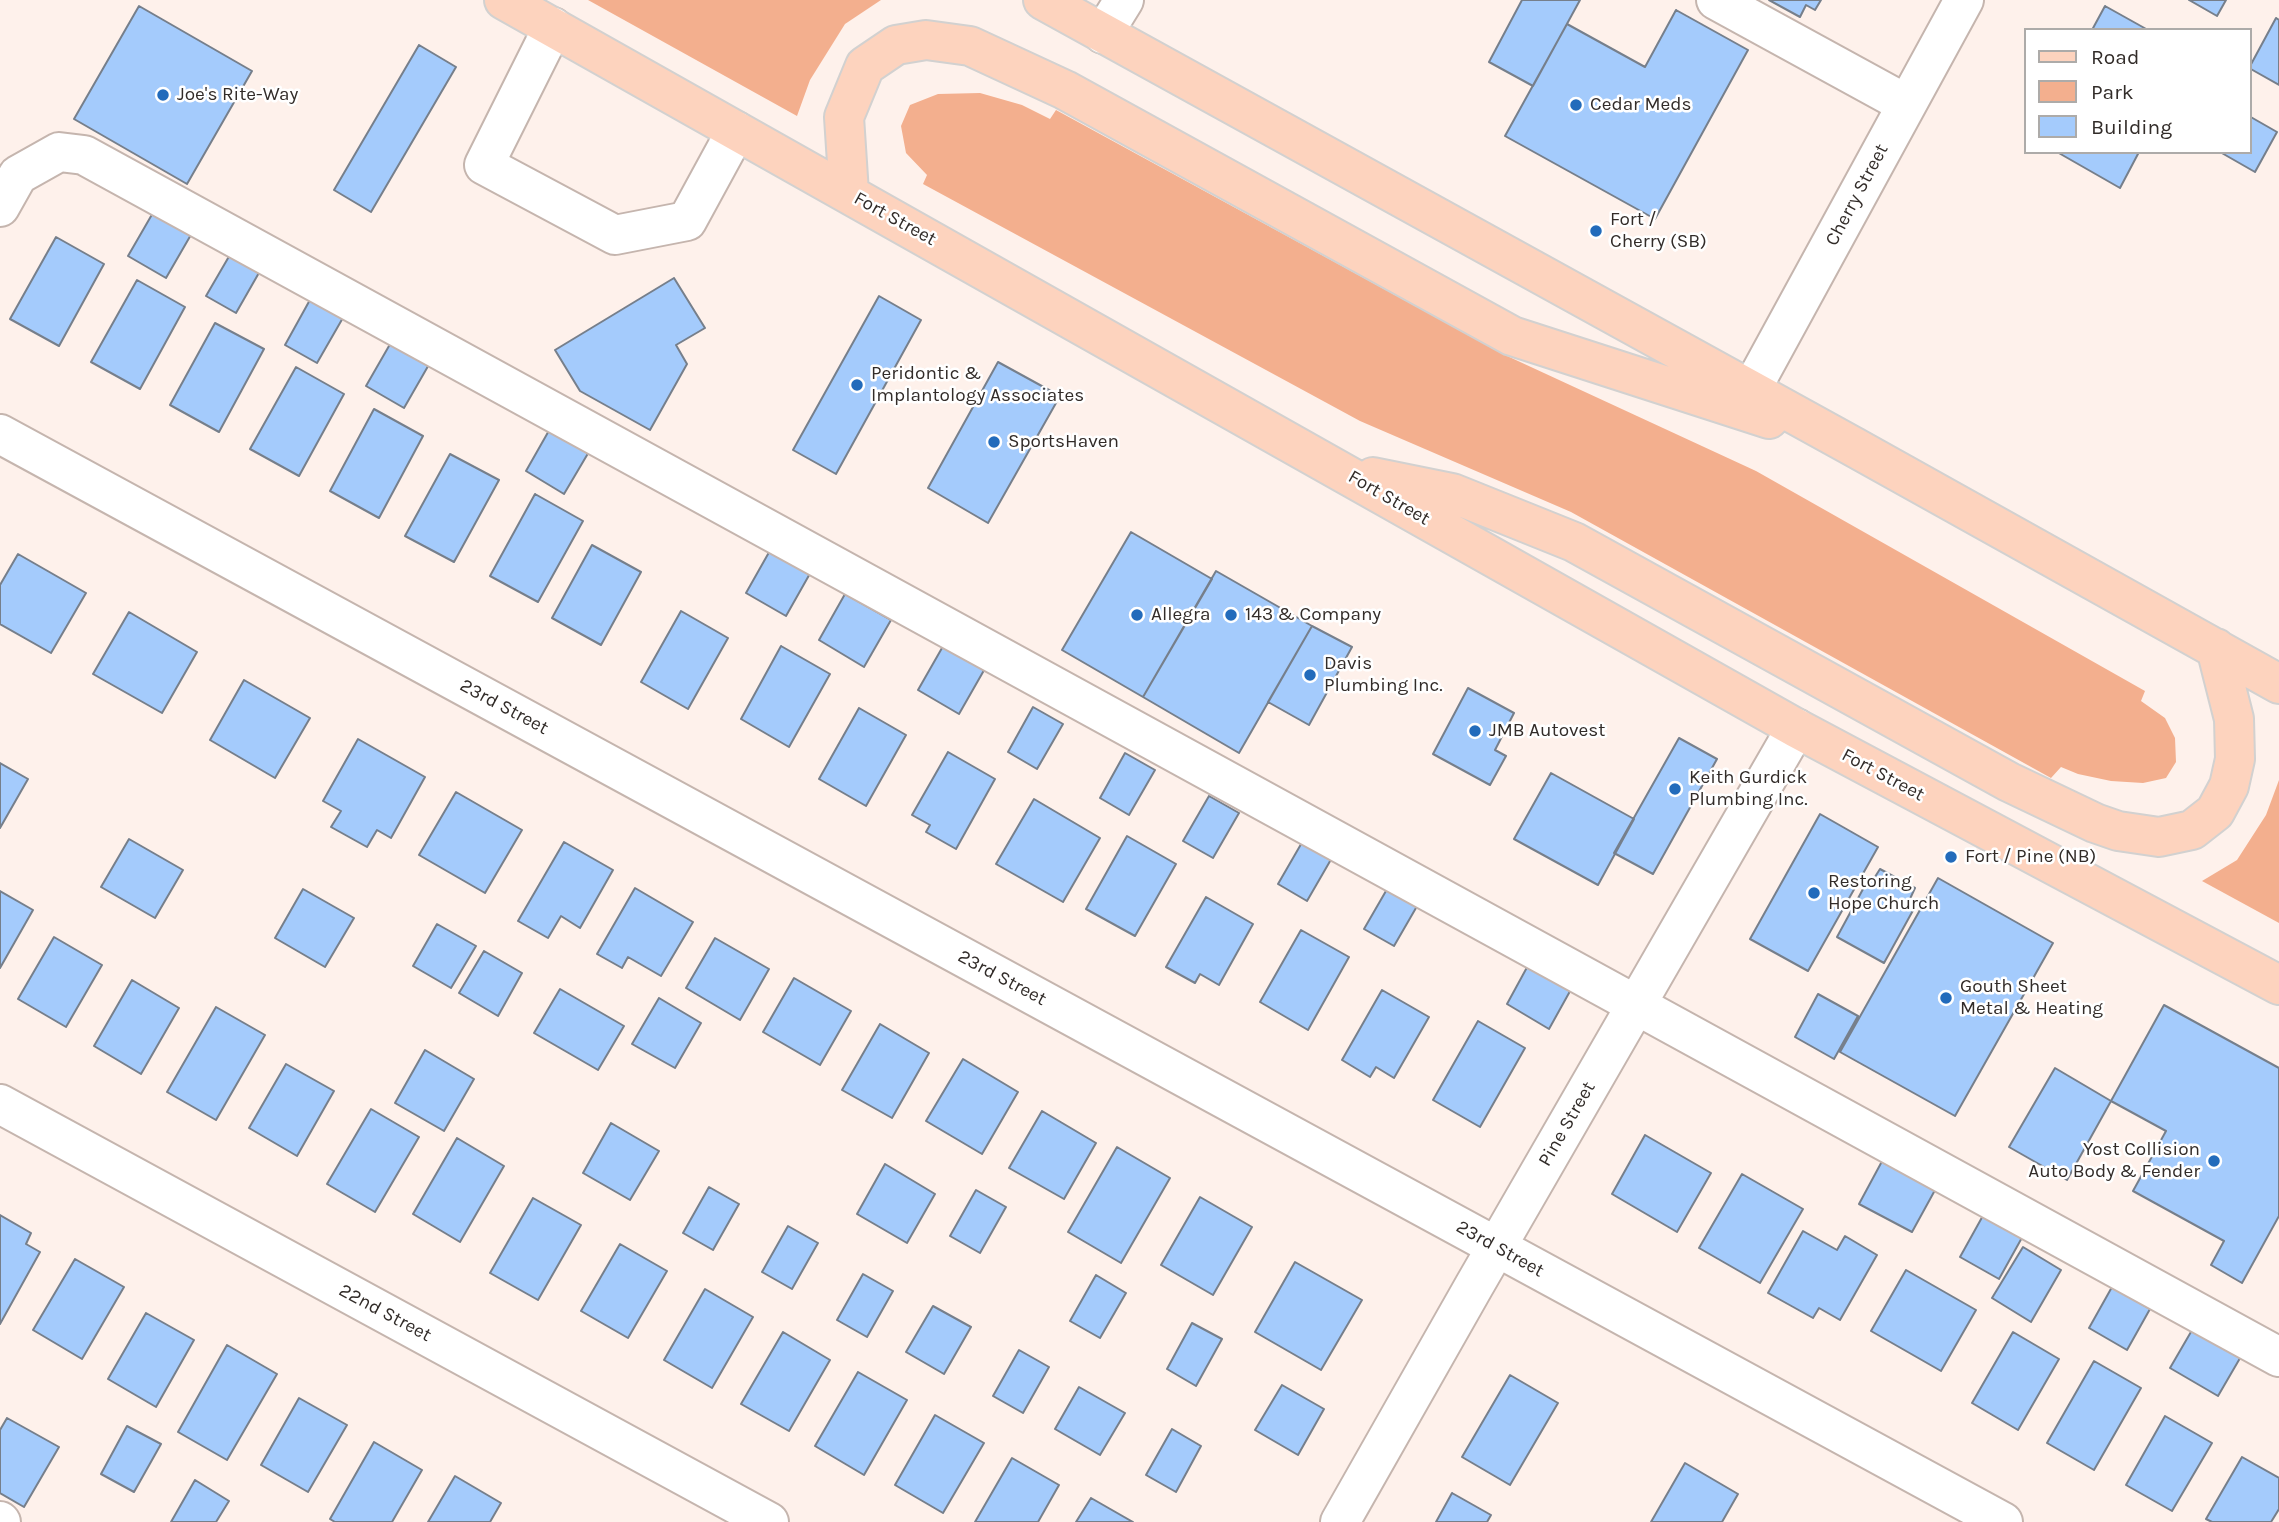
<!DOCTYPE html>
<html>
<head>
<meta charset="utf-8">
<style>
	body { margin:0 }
	#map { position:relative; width:2279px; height:1522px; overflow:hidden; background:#fef1eb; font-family:Karla,sans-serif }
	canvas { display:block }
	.legend { position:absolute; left:2024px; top:28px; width:228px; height:126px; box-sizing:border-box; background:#fff; border:2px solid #adaba9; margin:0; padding:9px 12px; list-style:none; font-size:21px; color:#322c29 }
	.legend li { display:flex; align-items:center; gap:14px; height:35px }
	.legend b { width:35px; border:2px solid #adaba9 }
</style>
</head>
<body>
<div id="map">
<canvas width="2279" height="1522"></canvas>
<ul class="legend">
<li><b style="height:9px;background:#fdd3be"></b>Road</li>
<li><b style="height:19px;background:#f3af8e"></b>Park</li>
<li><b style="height:19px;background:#a4cbfc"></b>Building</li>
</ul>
</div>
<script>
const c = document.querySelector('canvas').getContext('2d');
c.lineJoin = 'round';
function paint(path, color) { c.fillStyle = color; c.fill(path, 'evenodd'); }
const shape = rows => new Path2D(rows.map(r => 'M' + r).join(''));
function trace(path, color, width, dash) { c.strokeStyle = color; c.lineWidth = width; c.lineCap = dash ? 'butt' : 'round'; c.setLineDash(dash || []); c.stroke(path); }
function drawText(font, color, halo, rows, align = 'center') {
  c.font = font + ' Karla,sans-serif'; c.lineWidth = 5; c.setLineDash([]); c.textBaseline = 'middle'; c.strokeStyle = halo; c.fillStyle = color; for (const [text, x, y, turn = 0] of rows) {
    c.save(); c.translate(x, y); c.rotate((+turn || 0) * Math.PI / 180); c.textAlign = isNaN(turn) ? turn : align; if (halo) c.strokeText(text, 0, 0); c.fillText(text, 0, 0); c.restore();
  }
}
paint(shape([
	[588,0,881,0,845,24,810,80,797,116],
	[980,93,1022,105,1050,119,1056,110,1505,355,1756,471,2145,691,2141,701,2165,718,2175,738,2176,762,2166,778,2143,783,2111,781,2078,774,2061,767,2051,778,1571,512,1360,421,923,184,927,175,906,153,901,126,910,105,938,94],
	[2279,780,2279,923,2202,881,2237,860,2266,815]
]), '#f3af8e');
const building = shape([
	[1522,0,1580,0,1533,86,1489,62,1522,0],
	[1769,0,1821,0,1815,10,1806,5,1800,17,1769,0],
	[2189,0,2226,0,2217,16,2189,0],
	[139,6,252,71,187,184,74,119,139,6],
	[2105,6,2148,30,2092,30,2105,6],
	[1676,10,1748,50,1655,219,1505,136,1567,24,1645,67,1676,10],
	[2276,18,2279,20,2279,85,2249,68,2276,18],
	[419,45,456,67,371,212,334,190,419,45],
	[2249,116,2277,132,2255,172,2220,152,2249,152,2249,116],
	[2057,152,2139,152,2120,188,2057,152],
	[154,211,192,233,166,278,128,256,154,211],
	[56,237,104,264,59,346,10,319,56,237],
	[231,253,260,271,236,313,206,296,231,253],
	[674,278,705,328,676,345,687,364,650,430,580,391,555,350,674,278],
	[137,280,185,307,140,389,91,362,137,280],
	[879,296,921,320,836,474,793,450,879,296],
	[311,298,344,316,317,363,285,345,311,298],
	[215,323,264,349,219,432,170,405,215,323],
	[393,339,431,361,404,408,366,386,393,339],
	[998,362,1060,396,988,523,928,488,998,362],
	[296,367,344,394,299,476,250,449,296,367],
	[374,409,423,436,379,518,330,491,374,409],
	[551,427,590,450,564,494,526,471,551,427],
	[450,454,499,480,454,562,405,536,450,454],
	[535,494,583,521,538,602,490,576,535,494],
	[1131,532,1212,579,1143,697,1062,650,1131,532],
	[592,545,641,572,601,645,552,618,592,545],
	[772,547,812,570,786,616,746,593,772,547],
	[18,554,86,593,51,653,0,624,0,585,18,554],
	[1216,571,1312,626,1239,753,1143,697,1216,571],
	[845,594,891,620,864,667,819,640,845,594],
	[681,611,728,638,688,709,641,682,681,611],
	[129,612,197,652,162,713,93,674,129,612],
	[1312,626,1352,647,1309,725,1268,702,1312,626],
	[946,641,987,665,959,714,918,690,946,641],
	[781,646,830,674,789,747,741,719,781,646],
	[244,680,310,718,275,778,210,740,244,680],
	[1468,688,1514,713,1495,750,1506,756,1490,785,1433,754,1468,688],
	[1033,707,1063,724,1037,769,1008,752,1033,707],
	[859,708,906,735,866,806,819,779,859,708],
	[1679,738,1717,759,1653,874,1614,853,1679,738],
	[358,739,425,777,391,838,377,830,367,847,331,827,341,811,323,801,358,739],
	[948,752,995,779,956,849,926,832,930,825,912,815,948,752],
	[1125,753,1155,770,1129,815,1100,798,1125,753],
	[0,763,28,779,0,828,0,763],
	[1551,773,1634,819,1598,885,1514,839,1551,773],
	[456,792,522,830,485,893,419,855,456,792],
	[1209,796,1239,813,1213,858,1183,841,1209,796],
	[1034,799,1100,838,1063,902,996,864,1034,799],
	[1820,814,1878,847,1808,971,1750,939,1820,814],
	[1127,836,1176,864,1135,936,1086,909,1127,836],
	[129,839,183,870,155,918,101,887,129,839],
	[1304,839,1333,856,1307,901,1278,884,1304,839],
	[564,842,613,870,580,928,561,916,548,938,518,921,564,842],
	[1880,869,1915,888,1909,901,1916,905,1884,963,1837,937,1869,878,1873,880,1880,869],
	[1938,878,2053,943,1955,1116,1840,1052,1938,878],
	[1390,884,1420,901,1394,946,1364,929,1390,884],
	[635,888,693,922,661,976,628,957,622,968,597,954,635,888],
	[303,889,354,918,325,967,275,938,303,889],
	[0,891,33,910,0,968,0,891],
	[1206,897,1253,924,1219,985,1200,974,1195,983,1166,967,1206,897],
	[437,924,476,946,451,988,413,966,437,924],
	[1301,930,1349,957,1308,1030,1260,1002,1301,930],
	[54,937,102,965,66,1027,18,999,54,937],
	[715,938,769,969,740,1020,686,988,715,938],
	[484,951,522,973,498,1016,459,993,484,951],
	[1531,960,1574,984,1549,1029,1507,1004,1531,960],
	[794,978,851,1011,820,1065,763,1032,794,978],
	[132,980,179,1008,141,1074,94,1046,132,980],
	[560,989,624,1026,598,1070,534,1033,560,989],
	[1382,990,1429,1017,1394,1078,1376,1067,1370,1077,1342,1060,1382,990],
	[1818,994,1858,1016,1834,1059,1795,1037,1818,994],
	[659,998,701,1023,675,1068,632,1044,659,998],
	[2164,1005,2279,1068,2279,1216,2242,1283,2211,1265,2224,1241,2133,1191,2166,1131,2111,1101,2164,1005],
	[216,1007,265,1035,216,1120,167,1092,216,1007],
	[1478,1021,1525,1048,1480,1127,1433,1100,1478,1021],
	[880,1024,929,1053,892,1118,842,1090,880,1024],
	[425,1050,474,1079,444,1131,395,1103,425,1050],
	[963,1059,1018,1092,982,1154,926,1121,963,1059],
	[286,1064,334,1091,297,1156,249,1128,286,1064],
	[2055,1068,2111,1101,2067,1180,2009,1147,2055,1068],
	[371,1109,419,1137,375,1212,327,1184,371,1109],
	[1042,1111,1096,1143,1064,1199,1009,1168,1042,1111],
	[611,1123,659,1151,630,1200,583,1173,611,1123],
	[1645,1135,1711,1173,1677,1232,1612,1194,1645,1135],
	[457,1138,504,1166,460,1242,413,1214,457,1138],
	[1117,1147,1170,1178,1121,1263,1068,1232,1117,1147],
	[1887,1152,1940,1181,1912,1232,1859,1204,1887,1152],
	[885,1164,935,1194,907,1243,857,1214,885,1164],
	[1742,1174,1803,1209,1760,1283,1699,1248,1742,1174],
	[709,1187,739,1204,713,1250,683,1233,709,1187],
	[976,1190,1006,1207,980,1253,950,1236,976,1190],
	[1200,1197,1252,1227,1213,1295,1161,1265,1200,1197],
	[533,1198,581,1225,538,1300,490,1273,533,1198],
	[1985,1212,2024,1234,1999,1279,1960,1257,1985,1212],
	[0,1215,31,1233,26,1244,40,1252,0,1324,0,1215],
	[788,1226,818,1243,792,1289,762,1272,788,1226],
	[1803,1231,1837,1250,1845,1236,1877,1255,1840,1320,1819,1308,1813,1318,1768,1293,1803,1231],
	[620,1244,667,1271,628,1338,581,1311,620,1244],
	[2023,1247,2061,1270,2031,1322,1992,1298,2023,1247],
	[75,1259,124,1287,82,1359,33,1330,75,1259],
	[1295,1262,1362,1300,1321,1370,1255,1332,1295,1262],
	[1906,1270,1976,1310,1941,1371,1871,1331,1906,1270],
	[863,1274,893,1291,867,1337,837,1320,863,1274],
	[1096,1275,1126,1293,1100,1338,1070,1321,1096,1275],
	[2112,1287,2150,1309,2127,1350,2089,1328,2112,1287],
	[705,1289,753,1317,712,1388,664,1360,705,1289],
	[933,1306,971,1327,944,1374,906,1352,933,1306],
	[146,1313,194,1340,156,1407,108,1379,146,1313],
	[1192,1323,1222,1339,1196,1386,1167,1369,1192,1323],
	[2195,1325,2243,1353,2218,1396,2170,1368,2195,1325],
	[783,1332,830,1360,789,1431,741,1404,783,1332],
	[2013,1332,2059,1359,2018,1430,1972,1403,2013,1332],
	[227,1345,277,1374,227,1460,178,1432,227,1345],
	[1019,1350,1049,1367,1023,1413,993,1396,1019,1350],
	[2094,1361,2141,1388,2094,1470,2047,1443,2094,1361],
	[858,1372,907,1400,864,1475,815,1446,858,1372],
	[1510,1375,1558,1403,1510,1485,1462,1457,1510,1375],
	[1282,1385,1324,1409,1298,1455,1255,1430,1282,1385],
	[1079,1387,1125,1413,1100,1455,1055,1429,1079,1387],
	[299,1398,347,1425,308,1492,261,1465,299,1398],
	[935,1415,984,1443,943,1513,895,1485,935,1415],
	[2165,1416,2212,1443,2172,1511,2126,1485,2165,1416],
	[7,1418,59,1447,24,1507,0,1493,0,1430,7,1418],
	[127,1426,161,1444,134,1492,101,1474,127,1426],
	[1172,1429,1201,1446,1176,1492,1146,1475,1172,1429],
	[374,1442,422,1470,392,1522,335,1522,330,1519,374,1442],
	[2242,1457,2279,1478,2279,1509,2271,1522,2212,1522,2206,1519,2242,1457],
	[1012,1458,1059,1485,1038,1522,975,1522,1012,1458],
	[1685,1463,1738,1494,1722,1522,1651,1522,1685,1463],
	[455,1476,501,1503,490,1522,428,1522,455,1476],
	[195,1480,229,1501,216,1522,171,1522,195,1480],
	[1452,1493,1491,1515,1487,1522,1436,1522,1452,1493],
	[1091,1498,1133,1522,1076,1522,1091,1498]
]);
paint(building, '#a4cbfc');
trace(building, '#767f8b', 2);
const minor = shape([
	[1716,0,1906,104],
	[553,27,484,165,615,235,687,221,736,131],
	[1103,34,1124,0],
	[0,207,18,175,59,152,84,155,2279,1357],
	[1751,390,1964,0],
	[0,434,2003,1522],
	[0,1104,769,1522],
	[0,1521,1,1522],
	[1340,1522,1474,1286,1796,728]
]);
const major = shape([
	[504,0,1796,728,2279,985],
	[1043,0,1854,447,2279,684],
	[849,193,844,117,865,66,896,45,926,40,970,46,1065,90,1512,336,1769,419],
	[1373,477,1452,493,1574,542,2009,782,2095,823,2118,831,2159,837,2192,830,2215,812,2229,786,2235,759,2234,719,2216,648]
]);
trace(minor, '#c5b5ae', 42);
trace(major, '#d2d1d0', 42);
trace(minor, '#fff', 38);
trace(major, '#fdd3be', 38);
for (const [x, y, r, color] of [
	[163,95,7,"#226bbb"],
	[1576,105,7,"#226bbb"],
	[1596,231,7,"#226bbb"],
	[857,385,7,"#226bbb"],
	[994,442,7,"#226bbb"],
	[1137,615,7,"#226bbb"],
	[1231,615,7,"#226bbb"],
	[1310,675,7,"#226bbb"],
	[1475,731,7,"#226bbb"],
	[1675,789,7,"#226bbb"],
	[1951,857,7,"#226bbb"],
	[1814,893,7,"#226bbb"],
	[1946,998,7,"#226bbb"],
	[2214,1161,7,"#226bbb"]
]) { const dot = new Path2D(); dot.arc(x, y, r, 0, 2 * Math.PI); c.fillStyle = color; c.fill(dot); trace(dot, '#fff', 2.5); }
drawText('19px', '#322c29', '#fff', [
	["Joe's Rite-Way",177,95],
	["Cedar Meds",1590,105],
	["Fort /",1610,220],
	["Cherry (SB)",1610,242],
	["Peridontic &",871,374],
	["Implantology Associates",871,396],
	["SportsHaven",1008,442],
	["Allegra",1151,615],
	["143 & Company",1245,615],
	["Davis",1324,664],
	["Plumbing Inc.",1324,686],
	["JMB Autovest",1489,731],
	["Keith Gurdick",1689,778],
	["Plumbing Inc.",1689,800],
	["Fort / Pine (NB)",1965,857],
	["Restoring",1828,882],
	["Hope Church",1828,904],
	["Gouth Sheet",1960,987],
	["Metal & Heating",1960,1009],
	["Yost Collision",2200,1150,"right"],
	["Auto Body & Fender",2200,1172,"right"]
], 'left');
drawText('19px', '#322c29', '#fff', [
	["Cherry Street",1857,195,-62],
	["Fort Street",895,219,29],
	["Fort Street",1389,498,30],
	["23rd Street",504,707,28],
	["Fort Street",1883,775,28],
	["23rd Street",1002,978,28],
	["Pine Street",1567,1124,-60],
	["23rd Street",1500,1249,29],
	["22nd Street",385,1313,28]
]);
</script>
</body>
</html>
